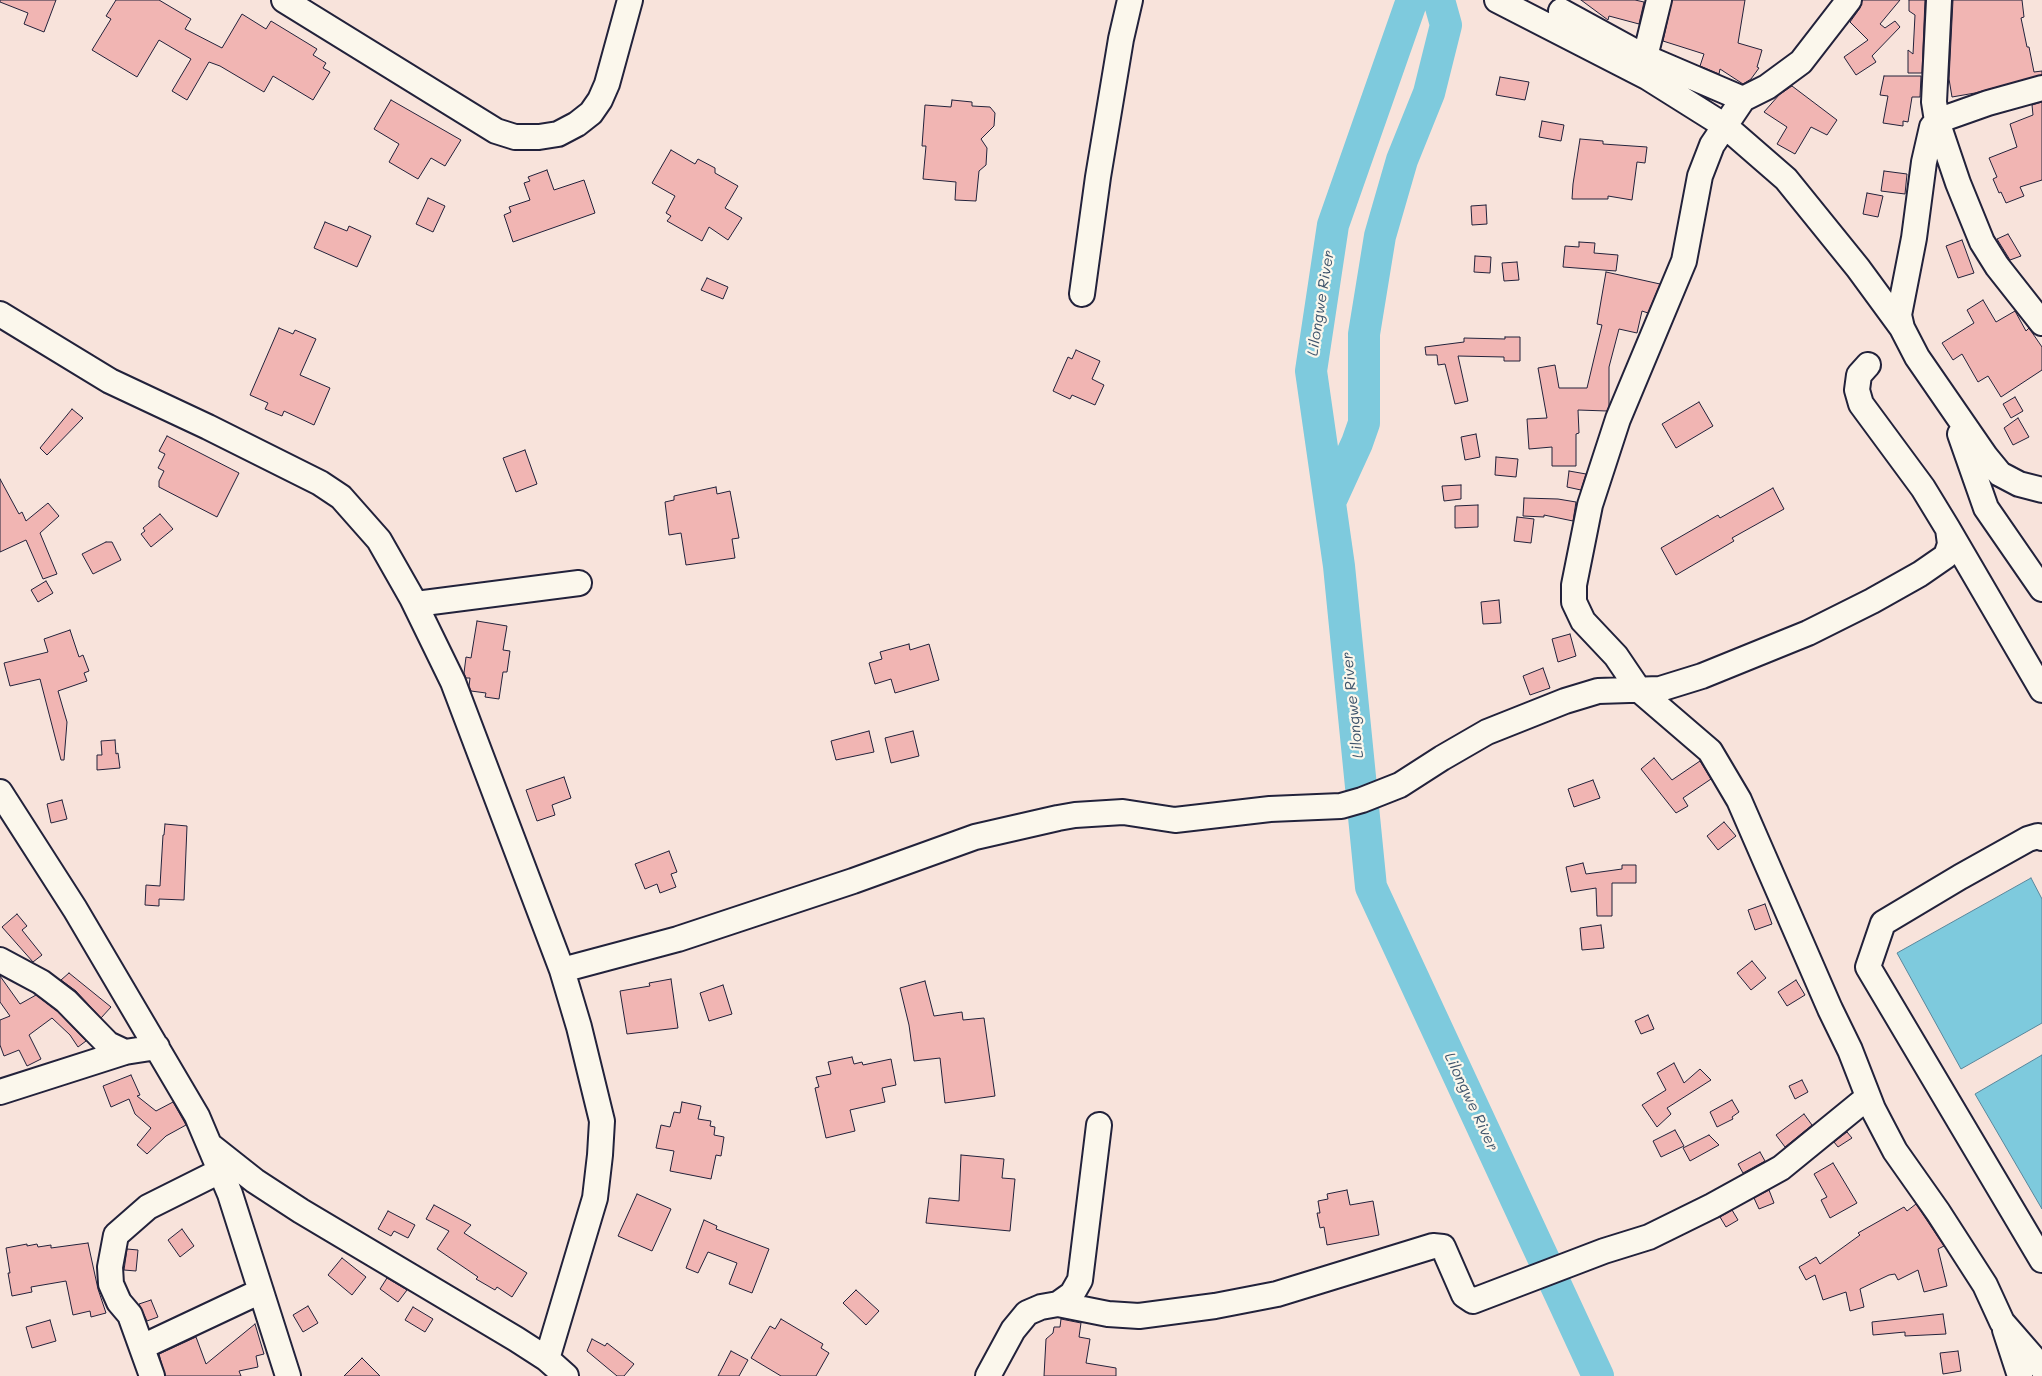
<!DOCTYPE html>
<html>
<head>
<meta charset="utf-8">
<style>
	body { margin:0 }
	canvas { display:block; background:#f8e3db }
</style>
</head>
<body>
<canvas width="2042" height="1376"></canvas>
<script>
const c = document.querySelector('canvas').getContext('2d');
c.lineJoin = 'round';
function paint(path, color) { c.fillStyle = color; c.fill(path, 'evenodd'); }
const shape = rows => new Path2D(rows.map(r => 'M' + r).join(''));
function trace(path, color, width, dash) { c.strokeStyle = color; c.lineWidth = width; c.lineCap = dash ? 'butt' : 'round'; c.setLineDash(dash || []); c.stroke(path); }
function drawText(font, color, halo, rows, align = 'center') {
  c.font = font + ' Mali,sans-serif'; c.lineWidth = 4.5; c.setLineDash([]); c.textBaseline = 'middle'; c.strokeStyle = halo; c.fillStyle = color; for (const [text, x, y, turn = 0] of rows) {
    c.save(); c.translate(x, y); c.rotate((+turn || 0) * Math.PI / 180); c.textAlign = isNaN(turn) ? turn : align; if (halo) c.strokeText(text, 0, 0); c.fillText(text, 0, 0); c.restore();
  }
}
const water = shape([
	[2031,878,2042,899,2042,1023,1961,1069,1897,953,2031,878],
	[2042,1055,2042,1209,1975,1094,2042,1055]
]);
paint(water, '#7ecadd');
trace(water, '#59879c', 1);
trace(shape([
	[1412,0,1333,225,1311,371,1339,566,1371,887,1598,1376],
	[1330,502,1357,443,1364,423,1364,334,1380,236,1402,160,1429,93,1446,25,1439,0]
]), '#7ecadd', 32);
const building = shape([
	[0,0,56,0,44,32,24,24,28,13,0,2,0,0],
	[116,0,159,0,191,19,185,29,222,48,242,14,266,29,271,21,317,49,313,55,326,63,323,68,330,72,313,100,273,76,264,92,220,66,209,62,187,100,172,91,191,59,159,40,137,77,92,50,111,19,106,16,116,0],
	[1581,0,1635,0,1644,2,1639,24,1609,16,1608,20,1581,0],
	[1672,0,1745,0,1738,43,1762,50,1757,67,1759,68,1751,79,1743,84,1720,69,1719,74,1700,66,1704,54,1663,41,1672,0],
	[1862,0,1900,0,1880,24,1885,28,1895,21,1900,27,1872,56,1876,62,1856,75,1844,57,1868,40,1850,22,1860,8,1862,0],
	[1909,0,1925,0,1922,73,1908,73,1908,50,1913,54,1915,15,1909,11,1909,0],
	[1953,0,2022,0,2024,17,2021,18,2027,47,2029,47,2034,72,2042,71,2042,75,1975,93,1952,97,1949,79,1953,0],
	[1884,76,1921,76,1920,97,1912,97,1908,122,1903,121,1903,126,1883,123,1888,96,1880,95,1884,76],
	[1500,77,1529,82,1525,100,1496,95,1500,77],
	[1792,86,1837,120,1827,135,1811,127,1795,154,1777,144,1787,127,1764,112,1779,95,1792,86],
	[391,100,461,140,445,166,431,158,418,179,389,162,399,144,374,129,391,100],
	[952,100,972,102,972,106,990,107,995,113,994,126,981,139,987,148,986,165,979,171,976,201,955,200,956,182,923,179,926,146,922,146,925,105,951,107,952,100],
	[2042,102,2042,180,2020,187,2024,196,2006,203,2001,192,1999,193,1993,179,1997,177,1989,158,2017,147,2010,124,2033,115,2032,105,2042,102],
	[1542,121,1564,125,1561,141,1539,137,1542,121],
	[1580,139,1603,141,1603,144,1647,147,1645,163,1637,162,1632,200,1608,196,1608,199,1572,199,1573,184,1580,139],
	[671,150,695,164,698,159,715,168,715,173,738,186,725,208,742,218,728,240,709,227,702,241,667,221,671,216,666,213,675,196,652,183,671,150],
	[547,170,554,190,584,180,595,213,513,242,504,215,511,212,509,207,530,200,524,183,530,181,528,177,547,170],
	[1884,171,1907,174,1905,194,1881,191,1884,171],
	[1867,193,1883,196,1878,217,1863,214,1867,193],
	[428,198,445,206,433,232,416,224,428,198],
	[1486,205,1487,224,1472,225,1471,206,1486,205],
	[325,222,347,231,349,226,371,236,357,267,314,248,325,222],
	[2008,234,2021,256,2010,260,1997,239,2008,234],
	[1962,240,1974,273,1958,278,1946,246,1962,240],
	[1579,242,1595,243,1594,253,1618,255,1616,271,1563,267,1565,246,1579,247,1579,242],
	[1475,256,1491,257,1490,273,1474,272,1475,256],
	[1517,262,1519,280,1504,281,1502,263,1517,262],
	[1606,272,1660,284,1648,313,1642,311,1637,333,1619,329,1609,367,1609,406,1607,411,1578,410,1579,433,1576,434,1576,466,1552,466,1552,447,1529,449,1527,419,1547,418,1538,368,1555,365,1559,388,1587,388,1602,325,1597,324,1606,272],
	[707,278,728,287,723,299,701,290,707,278],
	[1983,300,1996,322,2015,311,2026,331,2029,328,2042,347,2042,370,2001,397,1988,376,1978,382,1962,354,1953,360,1942,343,1974,323,1967,310,1983,300],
	[279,328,293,334,295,330,316,339,300,375,330,388,314,425,284,411,282,416,265,409,268,403,250,395,279,328],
	[1505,337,1520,337,1520,361,1504,361,1504,357,1458,356,1468,401,1455,404,1445,364,1438,365,1437,355,1426,355,1425,347,1464,342,1464,338,1505,339,1505,337],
	[1076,350,1100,361,1092,379,1104,385,1095,405,1072,395,1070,399,1053,391,1068,357,1072,359,1076,350],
	[2015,397,2023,411,2011,418,2003,404,2015,397],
	[1699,402,1713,426,1676,448,1662,424,1699,402],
	[72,409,83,418,47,455,40,448,72,409],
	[2018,418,2029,437,2013,445,2004,428,2018,418],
	[1476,434,1480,457,1465,460,1461,437,1476,434],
	[167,436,239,473,217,517,159,487,159,481,164,471,158,468,165,454,159,451,167,436],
	[525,450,537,484,516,492,503,458,525,450],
	[1496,457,1518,459,1516,477,1495,475,1496,457],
	[1569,471,1586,474,1581,490,1567,487,1569,471],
	[0,479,19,514,22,512,26,521,48,503,59,516,40,533,57,574,43,579,26,540,0,552,0,479],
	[1461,485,1461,499,1444,501,1442,486,1461,485],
	[716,487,717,494,730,491,739,538,732,539,735,558,686,565,681,533,669,535,665,502,674,500,674,496,716,487],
	[1773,488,1784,509,1732,538,1734,541,1676,575,1661,548,1718,515,1720,518,1773,488],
	[1524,498,1558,499,1576,502,1573,521,1544,515,1544,517,1523,516,1524,498],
	[1478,505,1478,527,1455,528,1455,506,1478,505],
	[160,514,173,529,151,547,141,534,145,531,143,528,160,514],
	[1517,517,1534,519,1531,543,1514,541,1517,517],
	[106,542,112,542,121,560,93,574,82,554,106,542],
	[46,581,53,593,38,602,31,590,46,581],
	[1499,600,1501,623,1483,624,1481,602,1499,600],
	[477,621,507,626,503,650,510,651,507,672,503,672,499,699,485,697,486,693,471,691,469,686,470,678,466,678,464,673,466,657,471,658,477,621],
	[70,630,79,657,83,655,89,671,84,673,87,681,58,691,67,722,64,760,61,760,40,679,10,686,4,663,48,652,44,639,70,630],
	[1570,634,1576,656,1558,662,1552,639,1570,634],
	[909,644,910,650,929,644,939,680,895,693,891,679,875,684,869,663,882,659,880,652,909,644],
	[1543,668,1550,688,1530,695,1523,676,1543,668],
	[869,731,874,752,836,760,831,741,869,731],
	[913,731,919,756,891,763,885,738,913,731],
	[115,740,116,754,118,753,120,768,97,770,97,755,102,755,101,741,115,740],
	[1654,758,1672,780,1700,761,1711,779,1683,798,1688,806,1676,813,1641,769,1654,758],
	[564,777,571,798,552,805,555,815,537,821,526,790,564,777],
	[1593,780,1600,798,1574,807,1568,789,1593,780],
	[62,800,67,819,51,823,47,804,62,800],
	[1724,822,1736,836,1718,850,1707,836,1724,822],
	[165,824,187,826,184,900,159,899,159,906,145,905,146,885,160,886,163,835,164,835,165,824],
	[669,851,677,872,671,874,676,887,660,893,657,884,645,889,635,864,669,851],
	[1583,863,1586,874,1622,869,1622,865,1636,865,1636,883,1612,883,1612,916,1597,916,1596,888,1571,892,1566,867,1583,863],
	[1765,904,1772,924,1755,930,1748,910,1765,904],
	[17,914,27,926,22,930,42,955,33,962,2,927,17,914],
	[1601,925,1604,948,1582,950,1580,928,1601,925],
	[1752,961,1766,978,1751,990,1737,973,1752,961],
	[69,973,111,1007,101,1018,76,991,61,980,69,973],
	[0,976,20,1004,36,995,57,1011,86,1041,78,1047,70,1035,52,1018,29,1035,41,1059,27,1066,19,1050,4,1056,0,1045,0,1020,10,1016,0,1002,0,976],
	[671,979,678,1028,627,1034,620,991,650,986,649,983,671,979],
	[1796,980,1805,995,1787,1006,1778,992,1796,980],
	[925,981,934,1016,962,1012,963,1020,984,1018,995,1096,945,1103,940,1058,914,1061,909,1025,900,988,925,981],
	[723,985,732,1014,709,1021,700,993,723,985],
	[1648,1015,1654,1029,1641,1034,1635,1021,1648,1015],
	[852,1057,854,1064,862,1062,863,1065,891,1059,896,1085,882,1088,885,1102,850,1110,855,1131,826,1138,815,1088,819,1087,816,1077,831,1074,828,1062,852,1057],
	[1674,1063,1684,1083,1700,1069,1711,1080,1667,1108,1671,1114,1657,1127,1642,1105,1666,1090,1657,1073,1674,1063],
	[131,1075,140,1095,137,1096,156,1111,173,1102,186,1125,166,1136,147,1154,137,1145,151,1128,135,1114,129,1099,111,1107,103,1086,131,1075],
	[1802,1080,1808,1092,1795,1099,1789,1086,1802,1080],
	[1732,1100,1739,1112,1732,1117,1733,1119,1717,1127,1710,1112,1732,1100],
	[682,1102,701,1106,698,1119,711,1121,710,1126,715,1127,714,1135,724,1137,721,1156,716,1155,711,1179,670,1171,674,1151,656,1148,661,1125,670,1127,674,1112,680,1113,682,1102],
	[1804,1114,1812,1125,1785,1147,1776,1135,1804,1114],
	[1675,1130,1684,1146,1661,1157,1653,1141,1675,1130],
	[1847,1132,1852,1138,1838,1147,1834,1142,1847,1132],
	[1709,1135,1719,1145,1690,1161,1683,1148,1709,1135],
	[1760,1152,1765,1161,1743,1173,1738,1164,1760,1152],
	[961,1155,1004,1159,1002,1178,1015,1179,1010,1231,926,1223,929,1198,959,1201,961,1155],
	[1833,1163,1857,1203,1830,1218,1821,1200,1827,1197,1814,1174,1833,1163],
	[1347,1190,1350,1205,1373,1201,1379,1235,1327,1245,1324,1227,1320,1228,1317,1213,1320,1213,1318,1201,1328,1199,1327,1194,1347,1190],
	[1769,1190,1774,1203,1759,1209,1754,1198,1769,1190],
	[637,1194,671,1209,652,1251,618,1236,637,1194],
	[1916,1204,1944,1246,1938,1249,1947,1286,1924,1292,1918,1270,1898,1280,1895,1274,1889,1275,1860,1289,1864,1307,1850,1311,1846,1292,1823,1300,1815,1275,1806,1280,1799,1267,1816,1257,1820,1264,1860,1235,1858,1233,1904,1207,1907,1211,1916,1204],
	[434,1205,471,1225,464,1233,527,1273,512,1297,497,1287,495,1290,476,1279,478,1277,437,1249,449,1231,426,1219,434,1205],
	[1732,1210,1738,1220,1726,1227,1720,1217,1732,1210],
	[388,1211,415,1225,408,1238,394,1231,391,1236,378,1229,388,1211],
	[704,1220,717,1226,716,1229,769,1249,752,1293,729,1284,737,1263,708,1252,698,1273,686,1268,704,1220],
	[182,1229,194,1246,180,1257,168,1240,182,1229],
	[88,1243,98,1289,106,1313,91,1317,90,1311,73,1315,66,1281,31,1287,32,1292,12,1296,8,1273,10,1273,6,1248,27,1244,27,1246,37,1244,38,1247,51,1245,51,1248,88,1243],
	[127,1249,138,1250,136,1271,124,1270,127,1249],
	[342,1258,366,1277,352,1295,328,1275,342,1258],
	[387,1278,407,1290,398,1302,380,1289,387,1278],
	[856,1290,879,1311,866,1325,843,1303,856,1290],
	[151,1300,158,1317,147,1321,139,1304,151,1300],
	[308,1306,318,1323,303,1332,293,1315,308,1306],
	[413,1307,433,1319,425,1332,405,1320,413,1307],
	[1943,1314,1946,1334,1905,1336,1905,1332,1873,1335,1872,1322,1943,1314],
	[781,1319,823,1344,821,1348,829,1353,816,1376,781,1376,751,1358,770,1326,775,1329,781,1319],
	[1061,1319,1081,1323,1079,1337,1090,1339,1086,1363,1116,1368,1116,1376,1044,1376,1046,1339,1053,1333,1054,1327,1060,1327,1061,1319],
	[50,1320,56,1341,32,1348,26,1327,50,1320],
	[255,1324,264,1354,256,1356,258,1367,239,1371,241,1376,165,1376,159,1354,196,1337,206,1364,255,1324],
	[592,1339,605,1346,607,1343,634,1364,624,1376,617,1376,587,1351,592,1339],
	[731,1351,748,1360,739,1376,718,1376,731,1351],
	[1958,1351,1961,1371,1943,1374,1940,1353,1958,1351],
	[362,1358,380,1376,344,1376,362,1358]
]);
paint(building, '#f1b5b3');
trace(building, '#22223b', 1);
const minor = shape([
	[284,0,496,131,515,137,539,137,558,134,577,124,591,113,600,100,607,84,630,0],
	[1497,0,1647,77,1725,126,1786,179,1858,268,1902,328,1917,357,1986,457,2000,474,2019,484,2042,490],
	[1849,0,1801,62,1767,87,1743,99,1712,145,1700,176,1684,261,1618,419,1590,505,1574,585,1574,602,1583,621,1616,656,1639,690,1710,751,1739,800,1830,1009,1850,1050,1873,1109,1895,1151,1938,1212,1985,1285,2002,1322,2042,1368],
	[1939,0,1934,102,1937,121,1958,183,1982,242,1997,266,2042,323],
	[1561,11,1645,57,1743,99],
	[1645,57,1659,0],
	[1082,294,1098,177,1121,39,1130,0],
	[0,314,110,381,208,427,320,483,341,497,379,540,412,598,453,682,562,970,579,1027,602,1121,600,1155,595,1198,547,1359],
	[1902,328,1899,315,1914,238,1924,162,1932,127,1937,121,1988,103,2042,88],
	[1960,434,1986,508,2042,589],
	[1948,529,2042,690],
	[416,604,579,583],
	[0,792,75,909,197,1116,230,1194,288,1376],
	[2042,838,2038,836,2028,839,1960,877,1883,923,1868,967,2042,1260],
	[0,960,41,982,66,1001,108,1044,125,1052],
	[562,970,678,939,853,881,975,837,1058,818,1075,815,1123,812,1175,820,1270,809,1341,806,1362,800,1400,785,1442,758,1487,732,1565,701,1598,691,1660,689,1702,676,1808,633,1872,601,1920,574,1946,556,1950,544,1948,529,1923,488,1861,404,1857,390,1859,375,1868,365],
	[0,1092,125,1052,157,1047],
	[212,1147,255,1181,301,1211,516,1339,547,1359,566,1376],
	[1058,1304,1072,1294,1080,1280,1099,1125],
	[2005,1330,2020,1376],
	[142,1347,261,1291],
	[152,1376,130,1315,119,1302,111,1284,110,1267,116,1235,148,1207,220,1171],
	[988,1376,1013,1330,1027,1313,1041,1307,1058,1304,1108,1314,1139,1316,1215,1306,1277,1294,1433,1246,1443,1247,1464,1295,1473,1301,1604,1251,1649,1237,1712,1206,1781,1168,1868,1097]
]);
trace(minor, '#22223b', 28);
trace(minor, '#fbf7ec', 24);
drawText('italic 15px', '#3e546c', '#fbf7ec', [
	["Lilongwe River",1321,303,-81],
	["Lilongwe River",1353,705,-96],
	["Lilongwe River",1471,1102,65]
]);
</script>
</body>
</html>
